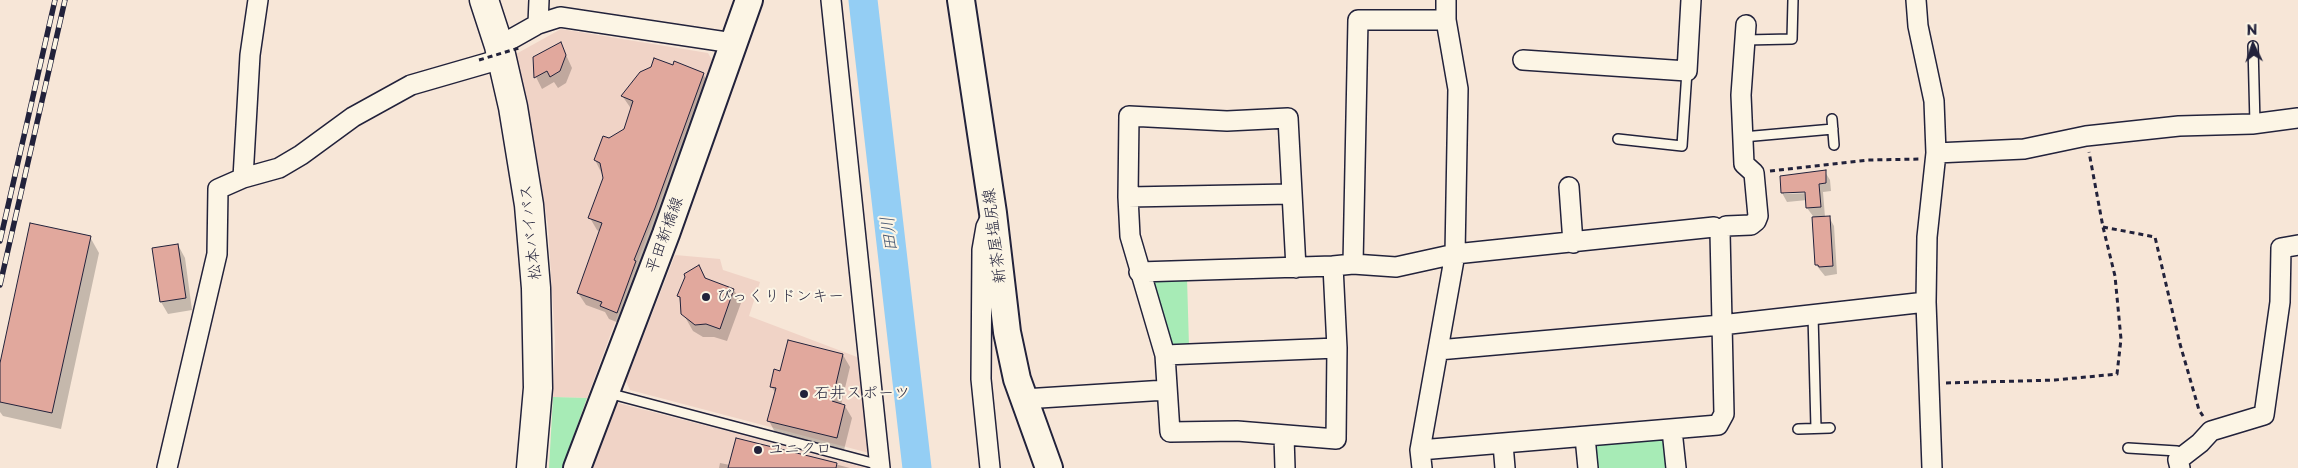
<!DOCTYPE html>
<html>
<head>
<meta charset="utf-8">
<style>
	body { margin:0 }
	#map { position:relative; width:2298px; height:468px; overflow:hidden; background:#f7e6d7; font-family:"Playpen Sans",sans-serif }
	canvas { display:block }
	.north { position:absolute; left:2228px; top:20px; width:50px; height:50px; -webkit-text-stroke:4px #fcf5e5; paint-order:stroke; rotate:356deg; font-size:14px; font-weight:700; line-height:20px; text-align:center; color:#22223b }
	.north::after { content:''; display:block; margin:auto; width:18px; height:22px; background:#22223b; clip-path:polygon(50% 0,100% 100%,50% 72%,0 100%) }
</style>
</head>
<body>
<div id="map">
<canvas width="2298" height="468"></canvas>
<div class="north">N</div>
</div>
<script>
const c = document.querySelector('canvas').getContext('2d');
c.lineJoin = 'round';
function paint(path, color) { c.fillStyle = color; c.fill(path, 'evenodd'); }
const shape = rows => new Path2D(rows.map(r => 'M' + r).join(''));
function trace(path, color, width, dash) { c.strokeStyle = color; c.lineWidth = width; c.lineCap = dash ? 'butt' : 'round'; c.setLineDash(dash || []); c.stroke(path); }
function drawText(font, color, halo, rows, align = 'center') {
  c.font = font + ' "Playpen Sans","Klee One",sans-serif'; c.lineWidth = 4; c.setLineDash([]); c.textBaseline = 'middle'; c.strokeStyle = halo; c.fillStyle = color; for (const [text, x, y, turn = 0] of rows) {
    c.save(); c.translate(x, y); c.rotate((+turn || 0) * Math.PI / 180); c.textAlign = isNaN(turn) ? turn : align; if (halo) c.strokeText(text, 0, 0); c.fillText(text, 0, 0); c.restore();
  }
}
paint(shape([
	[561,29,708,53,712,60,587,398,553,397,555,341,548,226,533,135,516,54],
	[675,255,720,259,723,270,760,282,749,316,857,357,869,453,630,390,626,381],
	[614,402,727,431,866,468,589,468]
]), '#f0d3c6');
paint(shape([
	[1187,278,1189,346,1177,348,1168,342,1152,286,1156,279],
	[553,397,587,398,562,468,549,468],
	[1657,436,1666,445,1668,468,1595,468,1594,451,1600,443]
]), '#a7ebb6');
paint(shape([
	[561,44,572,68,566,83,558,88,554,82,542,89,536,77,534,58],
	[703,74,710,86,624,325,609,319,605,312,586,305,578,293,600,232,597,230,590,218,604,178,595,160,609,140,625,130,632,110,623,97],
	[1825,172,1830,180,1831,191,1823,192,1825,217,1829,217,1834,226,1837,274,1825,276,1816,265,1813,216,1807,208,1807,200,1787,202,1782,193,1781,177],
	[1811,190,1811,193,1784,194,1784,192],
	[90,237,99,253,61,429,3,416,0,412,0,369],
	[178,245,185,258,192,310,168,314,161,302],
	[699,266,707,280,734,290,741,303,727,341,714,337,703,337,693,331,681,310,679,296],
	[843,355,850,367,841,405,845,406,852,418,844,450,776,434,769,421,776,394,771,386,781,372],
	[737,439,850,468,719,468,720,463,730,465]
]), '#0003');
trace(shape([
	[863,0,917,468]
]), '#94cef4', 29);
const building = shape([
	[561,42,566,55,560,71,550,77,547,71,534,78,533,57,561,42],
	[654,58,673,65,674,61,704,73,655,208,634,260,636,261,617,313,600,306,602,302,577,293,602,223,588,218,603,178,600,163,594,160,603,136,609,138,624,129,633,101,621,96,640,72,651,67,654,58],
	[1826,170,1826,183,1819,184,1821,207,1806,208,1805,192,1781,193,1780,176,1826,170],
	[1830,216,1833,266,1819,267,1818,265,1815,265,1812,217,1830,216],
	[30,223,91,236,52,413,0,402,0,363,30,223],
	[178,244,186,298,160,302,152,248,178,244],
	[699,265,705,278,734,289,720,329,706,324,695,325,681,314,680,297,677,296,685,277,684,274,699,265],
	[788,340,843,354,832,401,845,405,837,438,767,421,776,388,770,387,774,369,780,371,788,340],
	[736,438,837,463,836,468,728,468,736,438]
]);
paint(building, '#e1a89d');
trace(building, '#22223b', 1);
const service = shape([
	[1745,40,1792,39,1793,0],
	[2253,46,2255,124],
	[1832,119,1834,145],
	[1743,137,1833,129],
	[1618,139,1682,146,1687,71],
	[1813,315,1816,428],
	[608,393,880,465],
	[1798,429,1830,428],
	[2128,448,2177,451,2185,453]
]);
const minor = shape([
	[831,0,880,468],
	[1916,0,1918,26,1934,101,1936,153,1927,237,1926,302,1932,468],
	[538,24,539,0],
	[499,46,538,24,560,17,733,43],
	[1523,60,1687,71,1691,0],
	[1936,153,2024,149,2086,136,2179,126,2252,124,2298,118],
	[243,178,250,55,258,0],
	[1569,187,1573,243],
	[1128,197,1291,194],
	[1720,232,1726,226,1751,225,1756,221,1758,216,1754,173,1744,164,1741,95,1746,25],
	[1353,264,1358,20,1446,20],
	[1296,268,1288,118,1227,121,1129,116,1128,197,1130,236,1165,355,1170,432,1237,431,1336,439,1337,348,1333,266,1353,264,1396,267,1455,254,1714,227,1720,232],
	[1139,272,1333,266],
	[1438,350,1721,325,1926,302],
	[1165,355,1337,348],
	[1024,399,1166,390],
	[1672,430,1676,468],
	[1284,436,1285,468],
	[1585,437,1588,468],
	[1503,444,1505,468],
	[1420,450,1718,425,1724,414,1720,232],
	[167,468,217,254,218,189,243,178,279,168,301,155,353,117,411,85,501,59],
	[990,468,981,379,982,250,986,227,990,219],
	[1422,468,1420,450,1455,254,1458,89,1446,20,1446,0],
	[2180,468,2178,460,2200,443,2211,431,2264,415,2280,302,2281,248,2298,245]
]);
const secondary = shape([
	[961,0,993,213,1007,332,1017,379,1049,468],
	[577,468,666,234,749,0]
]);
const trunk = shape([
	[484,0,499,46,513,107,529,205,536,288,538,388,531,468]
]);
trace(service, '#22223b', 12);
trace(minor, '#22223b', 22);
trace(secondary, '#22223b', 30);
trace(trunk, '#22223b', 31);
trace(shape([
	[1770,171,1868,160,1920,159],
	[2103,227,2155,237,2180,344,2199,410,2203,416],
	[1946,383,2055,380,2117,374,2121,339,2115,276,2103,227,2089,152]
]), '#22223b', 3, [5, 4]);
trace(service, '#fcf5e5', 9);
trace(minor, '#fcf5e5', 19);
trace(secondary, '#fcf5e5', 26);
trace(trunk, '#fcf5e5', 28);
const rail = shape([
	[0,241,55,0],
	[0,285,65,0]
]);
trace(rail, '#22223b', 5.5);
trace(rail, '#fcf5e5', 4, [11]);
trace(shape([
	[479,60,519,48]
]), '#22223b', 3, [5, 4]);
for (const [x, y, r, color] of [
	[706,297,5,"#22223b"],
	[804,394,5,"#22223b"],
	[758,450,5,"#22223b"]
]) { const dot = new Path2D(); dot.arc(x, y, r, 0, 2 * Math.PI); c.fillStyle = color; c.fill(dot); trace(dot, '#fcf5e5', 2); }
drawText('16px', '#22223b', '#fcf5e5', [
	["松本バイパス",531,232,-96],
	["平田新橋線",665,235,-70],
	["新茶屋塩尻線",995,236,-97]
]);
drawText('16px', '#22223b', '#fcf5e5', [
	["びっくりドンキー",716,297],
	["石井スポーツ",814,394],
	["ユニクロ",768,450]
], 'left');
drawText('italic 18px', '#445672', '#fcf5e5', [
	["田川",890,234,-97]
]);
</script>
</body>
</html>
